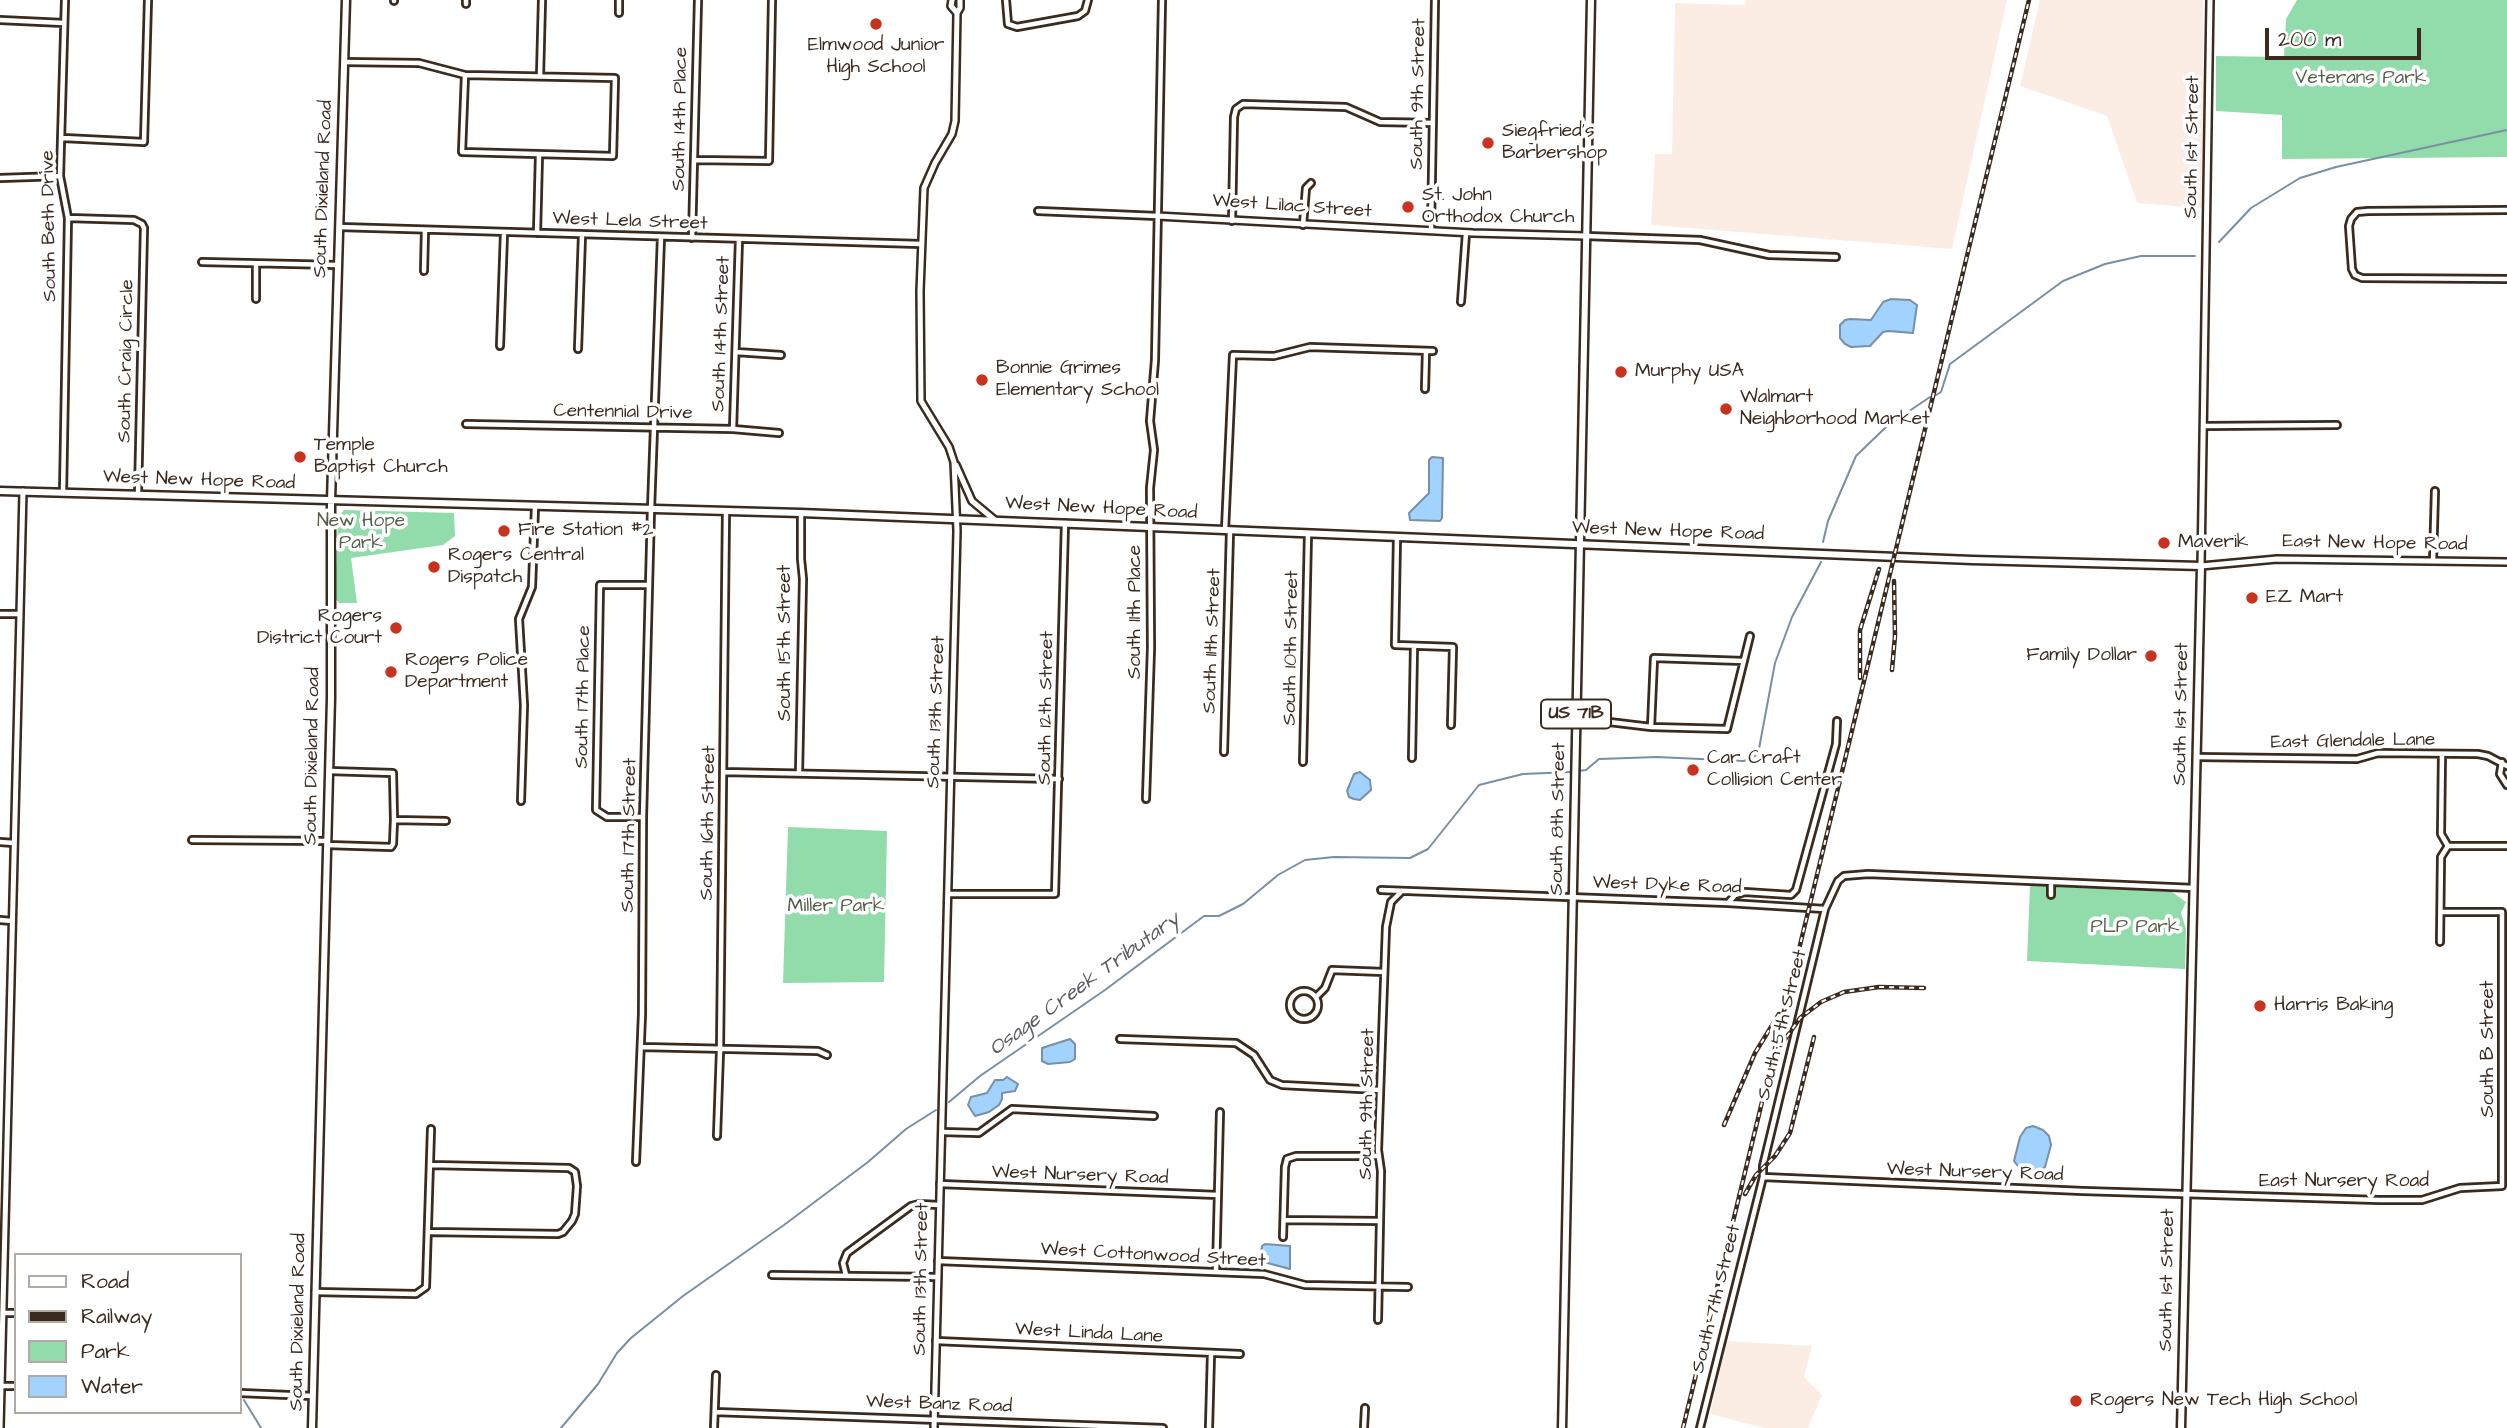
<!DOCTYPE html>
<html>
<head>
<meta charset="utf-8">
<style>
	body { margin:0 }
	#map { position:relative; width:2507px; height:1428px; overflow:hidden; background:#fff; font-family:"Architects Daughter",sans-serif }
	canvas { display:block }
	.legend { position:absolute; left:14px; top:1253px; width:228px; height:161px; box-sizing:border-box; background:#fff; border:2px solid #b1aaa5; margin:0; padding:9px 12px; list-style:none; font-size:21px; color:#3b2a1e }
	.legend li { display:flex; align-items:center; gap:14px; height:35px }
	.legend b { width:35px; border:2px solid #b1aaa5 }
	.scale { position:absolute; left:2265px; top:28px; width:156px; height:32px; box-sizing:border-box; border:4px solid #3b2a1e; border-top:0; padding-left:9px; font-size:21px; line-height:24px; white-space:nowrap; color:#3b2a1e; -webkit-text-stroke:5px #fff; paint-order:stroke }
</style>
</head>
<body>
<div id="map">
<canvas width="2507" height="1428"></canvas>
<ul class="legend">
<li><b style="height:9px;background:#fff"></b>Road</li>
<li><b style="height:9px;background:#3b2a1e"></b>Railway</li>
<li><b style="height:19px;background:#92dcab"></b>Park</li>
<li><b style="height:19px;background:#a2d2fe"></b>Water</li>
</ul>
<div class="scale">200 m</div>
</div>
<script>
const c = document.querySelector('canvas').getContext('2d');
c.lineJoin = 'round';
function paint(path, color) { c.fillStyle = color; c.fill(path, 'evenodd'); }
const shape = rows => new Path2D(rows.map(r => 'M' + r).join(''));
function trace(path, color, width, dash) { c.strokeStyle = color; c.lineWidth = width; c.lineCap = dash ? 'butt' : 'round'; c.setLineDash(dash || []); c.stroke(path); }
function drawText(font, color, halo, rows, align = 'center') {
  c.font = font + ' "Architects Daughter",sans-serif'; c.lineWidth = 7; c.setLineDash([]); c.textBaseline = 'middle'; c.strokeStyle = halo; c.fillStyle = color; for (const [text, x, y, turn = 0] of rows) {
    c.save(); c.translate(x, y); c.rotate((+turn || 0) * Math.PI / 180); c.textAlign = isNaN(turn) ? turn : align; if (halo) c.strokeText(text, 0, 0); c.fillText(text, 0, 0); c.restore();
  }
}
paint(shape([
	[1746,0,2007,0,1952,249,1651,225,1655,154,1672,154,1675,3,1745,5],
	[2040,0,2203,0,2204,128,2201,208,2137,203,2107,116,2020,86],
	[1727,1341,1812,1346,1804,1377,1822,1395,1808,1428,1764,1428,1710,1414]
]), '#fcede4');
paint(shape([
	[2297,0,2507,0,2507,157,2282,159,2282,115,2216,111,2216,56,2284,57,2286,19],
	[344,510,454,513,455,536,443,545,351,558,357,603,339,603,335,598,338,517],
	[788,827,887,831,884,982,783,983],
	[2030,885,2172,892,2186,902,2181,913,2186,929,2185,969,2027,961]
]), '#92dcab');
const water = shape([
	[1891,299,1910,300,1917,305,1913,333,1888,331,1883,332,1870,346,1851,347,1845,344,1840,338,1840,325,1845,320,1850,319,1871,320,1883,302,1891,299],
	[1432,457,1443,458,1442,518,1440,521,1410,520,1409,513,1429,493,1429,460,1432,457],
	[1360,772,1370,780,1371,790,1360,800,1354,799,1349,797,1347,791,1354,774,1360,772],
	[1070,1039,1075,1044,1075,1059,1070,1062,1048,1064,1042,1061,1042,1048,1070,1039],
	[1007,1077,1018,1084,1015,1091,1002,1093,1002,1099,999,1105,989,1112,975,1116,968,1105,971,1097,987,1093,995,1080,1003,1080,1007,1077],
	[2033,1126,2043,1130,2049,1136,2051,1145,2045,1167,2037,1173,2028,1174,2020,1169,2014,1161,2020,1137,2026,1128,2033,1126],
	[1265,1244,1290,1246,1290,1269,1260,1261,1262,1246,1265,1244]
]);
paint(water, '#a2d2fe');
trace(water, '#798fa4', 2);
trace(shape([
	[2219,242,2251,208,2300,178,2336,167,2507,130],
	[1936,395,1941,392,1950,364,2063,281,2105,264,2141,256,2195,256],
	[1823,542,1828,521,1856,456,1887,426,1930,397],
	[1578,771,1586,770,1599,759,1657,757,1744,761,1758,754,1775,663,1792,617,1821,562],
	[949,1102,980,1076,1105,990,1204,916,1219,916,1243,904,1278,875,1305,860,1334,857,1410,858,1428,849,1479,785,1523,774,1571,772],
	[244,1400,261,1428],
	[561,1428,598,1384,617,1353,631,1338,683,1296,784,1225,868,1162,906,1129,936,1110]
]), '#798fa4', 2);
const minor = shape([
	[1006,0,1008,24,1017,27,1078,16,1085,11,1088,0],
	[394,1,394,0],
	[466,4,466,0],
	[619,13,619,0],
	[0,20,64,23],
	[344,62,419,63,465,75,615,78,613,156,462,152,465,75],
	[540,76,542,0],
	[63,138,144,142,148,0],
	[695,160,769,161,772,0],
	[0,178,60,176],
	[2507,210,2368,211,2357,212,2351,219,2349,226,2352,269,2355,275,2362,278,2507,279],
	[1038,211,1157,216],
	[68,218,134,220,142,224,144,228,138,495],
	[1232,221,1234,117,1236,109,1243,104,1346,107,1380,122,1433,123],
	[1303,225,1306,188,1311,183],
	[339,227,921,244],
	[1431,230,1435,0],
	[537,233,539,155],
	[1586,236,1700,240,1769,255,1836,257],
	[692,238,698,0],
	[202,262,337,265],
	[424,271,425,230],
	[256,299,256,264],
	[1461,302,1466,233],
	[500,346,504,233],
	[578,349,582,235],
	[736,352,781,355],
	[1425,389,1426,351],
	[466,424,733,429,779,433],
	[2205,426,2337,425],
	[733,429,739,239],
	[63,493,68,218,60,176,65,0],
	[1225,530,1233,355,1274,356,1310,347,1433,351],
	[1397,537,1395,645,1453,647,1451,725],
	[2433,561,2435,491],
	[0,614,20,614],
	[1576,718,1651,727,1727,729,1750,636],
	[1651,727,1654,658,1744,661],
	[1224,752,1230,531],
	[2197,757,2357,759,2378,753,2478,754,2488,756,2507,766],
	[1412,758,1414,646],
	[1303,762,1308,534],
	[2502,762,2500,774,2507,785],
	[723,772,1059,779],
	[799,773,803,579,801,559,801,513],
	[1146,799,1151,648,1150,488,1154,450,1150,421,1155,360,1162,0],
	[521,801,524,705,519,619,532,587,535,507],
	[643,817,607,817,596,810,600,585,649,585],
	[394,820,446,821],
	[192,840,327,841],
	[0,842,14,843],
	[327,845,391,847,393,844,394,820,393,773,329,771],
	[2448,846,2507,846],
	[1381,890,1728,903,1825,909],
	[948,894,1055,894,1065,523],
	[2051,895,2051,882],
	[1729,902,1735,895,1745,892,1791,895,1796,890,1836,744,1837,721],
	[0,920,12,921],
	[2440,942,2441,857,2448,846,2441,834,2442,754],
	'1290 1005a14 14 0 1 1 28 0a14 14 0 1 1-28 0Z',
	[1316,997,1325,988,1332,970,1384,972],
	[1120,1039,1236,1043,1254,1055,1270,1080,1282,1085,1380,1090],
	[642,1047,818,1051,827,1055],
	[942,1132,979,1133,1012,1109,1154,1116],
	[717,1136,720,1051,726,511],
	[636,1162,642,1014,643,817,651,509,661,237],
	[1763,1177,2083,1191,2379,1200,2422,1200,2460,1188,2502,1186,2502,912,2441,912],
	[940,1184,1218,1195],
	[1284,1220,1380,1221],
	[430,1232,558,1234,563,1232,572,1221,575,1214,577,1186,575,1172,569,1168,431,1165],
	[1283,1237,1285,1167,1287,1159,1296,1156,1378,1156],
	[938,1261,1264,1274,1305,1285,1408,1287],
	[1216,1272,1220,1112],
	[772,1275,938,1277],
	[846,1275,843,1263,847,1253,911,1206,919,1204,939,1205],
	[315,1292,416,1294,426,1287,431,1129],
	[3,1313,16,1313],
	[1378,1320,1381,1171,1378,1150,1386,927,1391,902,1400,893],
	[936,1341,1240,1354],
	[1,1386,16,1386],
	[240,1393,313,1396],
	[715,1412,1163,1428],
	[714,1428,716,1375],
	[1209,1428,1211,1354],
	[1364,1428,1365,1408],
	[1700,1428,1763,1177,1763,1166,1825,909,1838,881,1844,876,1868,874,2194,888]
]);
const tertiary = shape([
	[952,0,951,6,957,13],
	[2210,0,2201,566,2277,559,2507,562],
	[1157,216,1473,233,1586,236],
	[956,465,972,501,996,521],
	[0,1428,23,491],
	[934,1428,957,531,954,462,949,447,921,401,920,291,924,188,935,163,952,134,955,121,957,13,960,8,960,0]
]);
const secondary = shape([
	[0,491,801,513,1972,560,2201,566,2181,1428],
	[312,1428,331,698,331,501,346,0]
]);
const primary = shape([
	[1562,1428,1591,0]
]);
trace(minor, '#3b2a1e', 10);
trace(tertiary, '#3b2a1e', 10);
trace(secondary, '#3b2a1e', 11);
trace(primary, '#3b2a1e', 11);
trace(minor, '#fff', 4.5);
trace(tertiary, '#fff', 5);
trace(secondary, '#fff', 6);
trace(primary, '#fff', 6);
const rail = shape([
	[1892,670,1895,636,1894,581],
	[1860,678,1860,630,1879,569],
	[1781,1045,1800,1018,1821,1002,1844,992,1879,987,1924,988],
	[1724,1125,1755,1053,1779,1014],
	[1745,1194,1756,1175,1775,1156,1790,1133,1814,1037],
	[1683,1428,2029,0]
]);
trace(rail, '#3b2a1e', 4.5);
trace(rail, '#fff', 2, [5]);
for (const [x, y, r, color] of [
	[876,24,7,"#c8321e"],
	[1488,143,7,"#c8321e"],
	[1408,207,7,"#c8321e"],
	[1621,372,7,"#c8321e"],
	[982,380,7,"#c8321e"],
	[1726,409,7,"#c8321e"],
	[300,457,7,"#c8321e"],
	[504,531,7,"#c8321e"],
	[2164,543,7,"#c8321e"],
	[434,567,7,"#c8321e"],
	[2252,598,7,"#c8321e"],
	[396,628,7,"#c8321e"],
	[2151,656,7,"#c8321e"],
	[391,672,7,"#c8321e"],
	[1693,770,7,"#c8321e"],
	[2260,1006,7,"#c8321e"],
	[2076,1401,7,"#c8321e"]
]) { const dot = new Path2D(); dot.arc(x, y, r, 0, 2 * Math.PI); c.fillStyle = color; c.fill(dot); trace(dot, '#fff', 2.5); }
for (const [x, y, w] of [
	[1576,714,70]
]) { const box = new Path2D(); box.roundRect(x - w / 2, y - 14.5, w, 29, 5); c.fillStyle = '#fff'; c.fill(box); trace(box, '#3b2a1e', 2); }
drawText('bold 18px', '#3b2a1e', null, [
	["US 71B",1576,714]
]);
drawText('19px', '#3b2a1e', '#fff', [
	["Elmwood Junior",876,46,"center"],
	["High School",876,68,"center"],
	["Siegfried’s",1502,132],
	["Barbershop",1502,154],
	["St. John",1422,196],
	["Orthodox Church",1422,218],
	["Bonnie Grimes",996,369],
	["Elementary School",996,391],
	["Murphy USA",1635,372],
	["Walmart",1740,398],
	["Neighborhood Market",1740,420],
	["Temple",314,446],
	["Baptist Church",314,468],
	["Fire Station #2",518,531],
	["Maverik",2178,543],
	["Rogers Central",448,556],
	["Dispatch",448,578],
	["EZ Mart",2266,598],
	["Rogers",382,617,"right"],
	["District Court",382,639,"right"],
	["Family Dollar",2137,656,"right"],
	["Rogers Police",405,661],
	["Department",405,683],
	["Car Craft",1707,759],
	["Collision Center",1707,781],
	["Harris Baking",2274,1006],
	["Rogers New Tech High School",2090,1401]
], 'left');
drawText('19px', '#555f48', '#fff', [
	["Veterans Park",2361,79],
	["New Hope",361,522],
	["Park",361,544],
	["Miller Park",836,907],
	["PLP Park",2135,928]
]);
drawText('19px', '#3b2a1e', '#fff', [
	["South 9th Street",1419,94,-89],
	["South 14th Place",681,119,-89],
	["South 1st Street",2193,147,-89],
	["South Dixieland Road",324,189,-88],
	["West Lilac Street",1292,207,4],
	["West Lela Street",630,222,2],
	["South Beth Drive",50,226,-91],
	["South 14th Street",722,334,-88],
	["South Craig Circle",127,361,-89],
	["Centennial Drive",623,413,1],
	["West New Hope Road",199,481,2],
	["West New Hope Road",1101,509,3],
	["West New Hope Road",1668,532,2],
	["East New Hope Road",2375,544,1],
	["South 11th Place",1136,612,-90],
	["South 11th Street",1213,641,-88],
	["South 15th Street",786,643,-90],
	["South 10th Street",1292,648,-89],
	["South 17th Place",584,697,-89],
	["South 12th Street",1047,708,-89],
	["South 13th Street",937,712,-88],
	["South 1st Street",2182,714,-89],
	["East Glendale Lane",2353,742,-1],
	["South Dixieland Road",313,756,-89],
	["South 8th Street",1559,819,-89],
	["South 16th Street",709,823,-89],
	["South 17th Street",630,835,-89],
	["West Dyke Road",1667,886,2],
	["South 5th Street",1783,1025,-76],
	["South B Street",2489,1049,-90],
	["South 9th Street",1368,1104,-89],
	["West Nursery Road",1975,1173,2],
	["West Nursery Road",1080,1176,2],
	["East Nursery Road",2344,1182],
	["West Cottonwood Street",1153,1256,3],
	["South 13th Street",922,1279,-89],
	["South 1st Street",2168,1280,-89],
	["South 7th Street",1717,1299,-76],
	["South Dixieland Road",299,1322,-89],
	["West Linda Lane",1089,1334,3],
	["West Banz Road",939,1405,2]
]);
drawText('italic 21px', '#5a5c61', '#fff', [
	["Osage Creek Tributary",1085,985,-36]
]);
</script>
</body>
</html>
